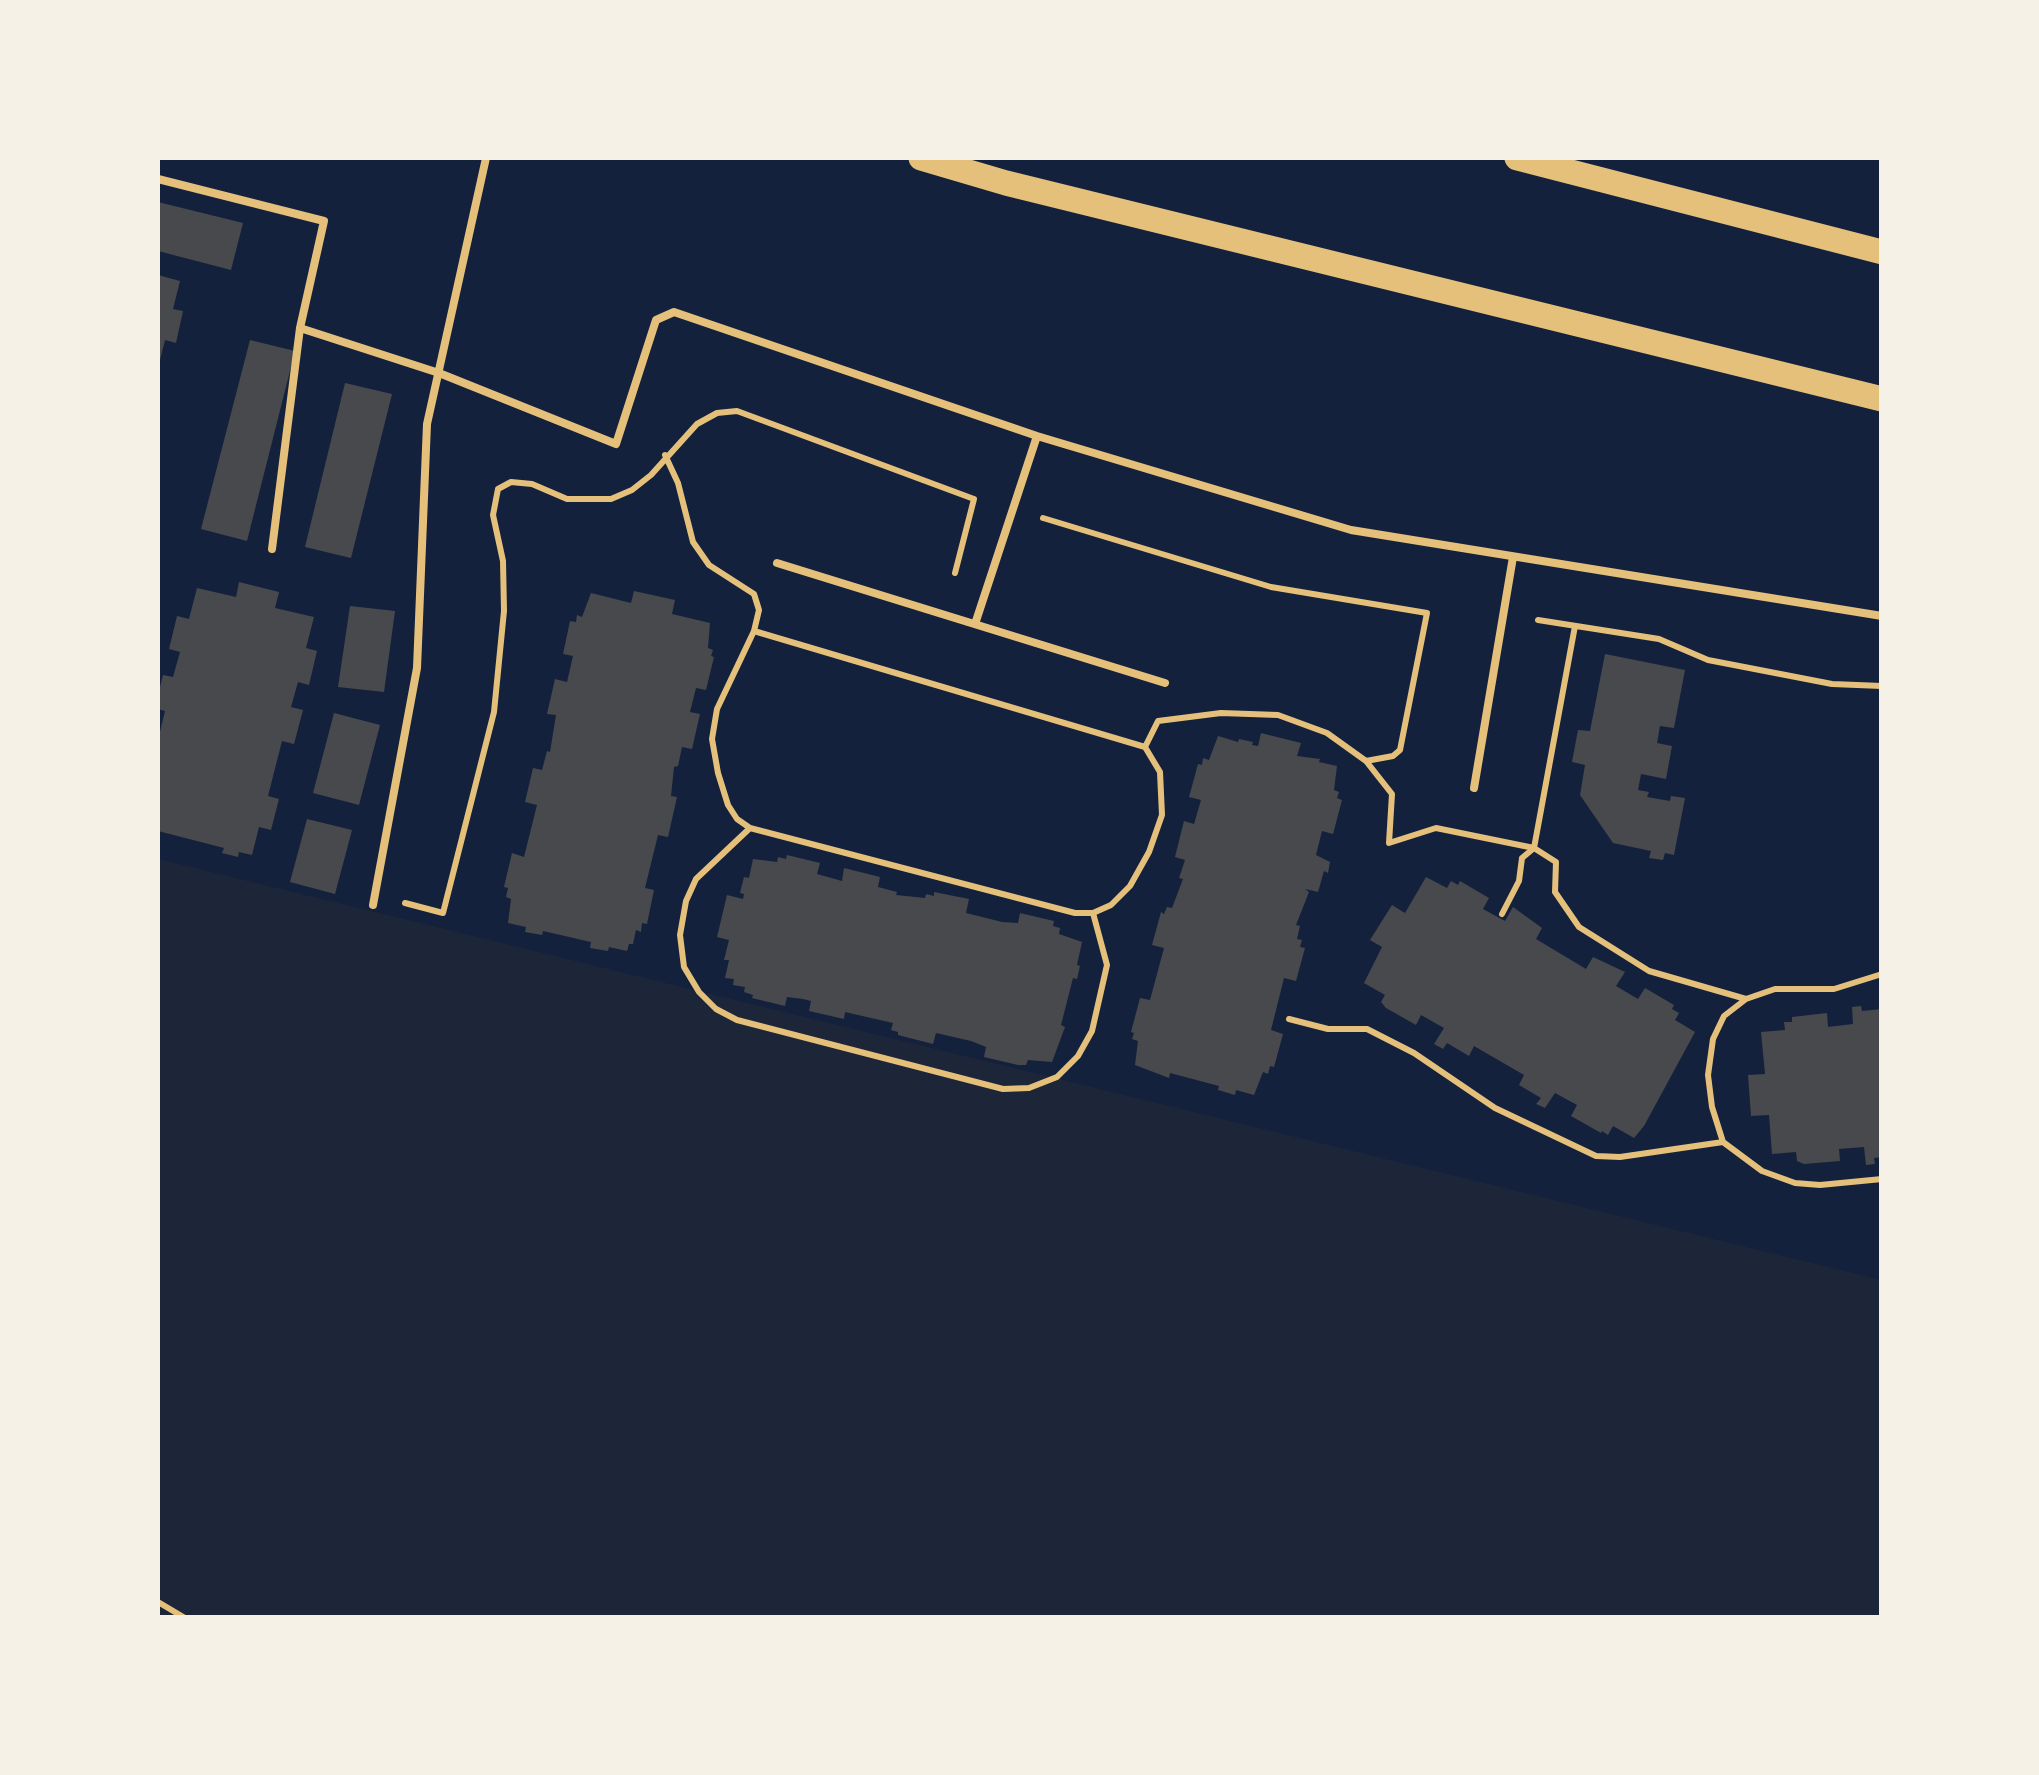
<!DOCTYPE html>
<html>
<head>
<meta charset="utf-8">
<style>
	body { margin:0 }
	#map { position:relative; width:2039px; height:1775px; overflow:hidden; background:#14213d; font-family:Rubik,sans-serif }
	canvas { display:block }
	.frame { position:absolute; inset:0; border:160px solid #f6f1e7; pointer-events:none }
</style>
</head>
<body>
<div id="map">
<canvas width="2039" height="1775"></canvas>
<div class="frame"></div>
</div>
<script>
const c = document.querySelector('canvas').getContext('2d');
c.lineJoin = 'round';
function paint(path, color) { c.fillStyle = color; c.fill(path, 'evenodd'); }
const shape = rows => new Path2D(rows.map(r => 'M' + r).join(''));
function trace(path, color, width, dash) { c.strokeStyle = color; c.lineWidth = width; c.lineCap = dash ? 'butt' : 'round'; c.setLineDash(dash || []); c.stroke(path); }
paint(shape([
	[158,859,1881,1280,1881,1617,158,1617]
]), '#1d2539');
paint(shape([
	[158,202,243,223,231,270,158,251],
	[158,275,180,281,173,309,183,311,176,343,165,340,159,364],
	[250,340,295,351,247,541,201,529],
	[345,383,392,394,351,558,305,547],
	[239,582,279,592,275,608,314,617,306,648,317,651,309,685,298,682,291,707,303,710,294,744,282,741,268,796,279,799,271,830,259,827,252,855,239,852,238,857,222,853,224,848,158,831,158,740,165,711,158,709,158,695,163,675,173,677,180,652,169,649,177,616,189,619,197,588,236,597],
	[634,591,675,600,672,614,710,623,708,648,713,650,711,656,714,657,706,690,696,688,690,712,700,714,692,749,682,747,678,766,674,767,671,796,677,797,668,837,658,835,645,888,654,890,647,924,642,923,641,932,636,930,633,944,629,944,627,951,609,947,608,951,590,948,591,942,543,931,542,935,525,932,526,927,508,923,511,899,506,897,508,888,504,887,512,853,524,857,537,805,525,802,533,768,542,770,547,751,550,752,556,715,547,714,555,679,567,682,573,656,563,654,570,621,576,622,577,615,582,617,591,593,631,603],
	[350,606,395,611,384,692,338,687],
	[1605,654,1685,670,1674,728,1660,726,1657,743,1672,746,1666,779,1641,774,1638,790,1649,792,1647,797,1670,801,1671,796,1685,798,1674,855,1665,853,1663,860,1649,858,1651,851,1613,843,1580,795,1585,765,1572,762,1578,730,1590,731],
	[334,713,380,725,359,805,313,793],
	[1261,733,1301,743,1297,756,1320,759,1319,762,1337,766,1334,790,1339,792,1337,798,1342,800,1333,834,1322,831,1316,855,1330,862,1328,873,1324,871,1318,892,1305,889,1309,892,1296,925,1300,926,1297,939,1302,940,1300,947,1305,948,1296,981,1284,978,1271,1030,1283,1034,1274,1067,1270,1066,1268,1074,1263,1072,1254,1095,1236,1090,1235,1095,1218,1090,1219,1086,1170,1073,1169,1078,1135,1065,1138,1041,1132,1039,1134,1033,1131,1032,1140,998,1150,1000,1164,948,1152,945,1161,912,1164,914,1167,907,1172,908,1183,879,1179,878,1185,860,1175,857,1184,821,1194,824,1201,800,1189,797,1198,764,1202,765,1203,758,1209,760,1218,736,1238,742,1239,739,1253,742,1252,745,1258,746],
	[307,819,352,830,335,894,290,882],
	[787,855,820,863,817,874,842,881,844,868,880,877,878,887,897,892,896,895,925,898,926,894,934,896,934,892,969,899,966,913,1002,922,1018,923,1020,913,1054,921,1053,926,1060,928,1059,934,1082,942,1077,965,1080,966,1077,979,1073,978,1061,1025,1065,1027,1052,1062,1028,1060,1026,1065,1018,1065,984,1057,986,1047,971,1041,936,1033,933,1044,898,1035,898,1032,891,1030,893,1023,845,1012,844,1019,809,1011,811,1001,803,999,787,997,785,1006,752,998,753,995,744,992,745,987,733,985,734,979,725,978,729,960,724,960,729,940,717,937,727,895,743,899,744,894,740,893,744,877,749,878,753,859,777,862,778,857,786,859],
	[1426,877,1447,888,1451,881,1458,885,1460,881,1489,898,1483,909,1505,921,1513,907,1542,928,1536,939,1586,969,1593,957,1625,972,1616,986,1638,999,1645,988,1674,1005,1672,1009,1679,1013,1675,1020,1695,1032,1644,1126,1634,1138,1613,1126,1608,1135,1602,1131,1601,1133,1571,1116,1577,1105,1555,1093,1545,1108,1536,1104,1541,1098,1519,1085,1524,1075,1474,1046,1469,1056,1447,1043,1443,1049,1434,1044,1444,1028,1421,1015,1416,1025,1386,1008,1381,1002,1385,995,1364,983,1382,947,1370,940,1392,905,1405,913],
	[1861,1006,1862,1011,1882,1009,1882,1157,1874,1158,1875,1164,1866,1165,1864,1147,1839,1149,1840,1161,1804,1164,1797,1161,1796,1152,1772,1154,1769,1115,1751,1116,1748,1075,1765,1074,1761,1032,1785,1030,1784,1022,1792,1022,1792,1017,1827,1013,1828,1027,1853,1024,1852,1007]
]), '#48494c');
trace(shape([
	[665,455,678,483,693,542,709,565,754,594,759,610,754,631,717,709,712,739,718,773,728,805,737,819,750,828,1075,913,1093,913,1111,905,1130,886,1149,852,1162,815,1160,772,1145,747,754,631],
	[1043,518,1271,587,1427,613,1400,750,1393,756,1366,761],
	[1538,620,1659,639,1708,660,1832,684,1882,686],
	[1145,747,1158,721,1221,713,1278,715,1327,733,1366,761,1392,794,1389,843,1436,828,1534,848,1575,626],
	[750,828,696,879,686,901,680,935,684,967,699,992,716,1009,737,1020,1003,1089,1029,1088,1057,1077,1078,1056,1092,1031,1107,965,1093,913],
	[405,903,443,913,494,712,504,611,503,561,493,515,498,489,511,482,532,484,567,499,611,499,632,490,651,475,697,424,717,413,737,411,974,499,955,573],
	[1502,914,1519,881,1522,858,1534,848,1556,862,1555,892,1579,927,1649,971,1746,999],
	[1882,974,1834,989,1775,989,1746,999,1724,1016,1713,1039,1708,1075,1712,1107,1723,1142,1762,1171,1795,1183,1820,1185,1882,1179],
	[1289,1019,1328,1029,1367,1029,1414,1053,1495,1108,1596,1156,1620,1157,1723,1142],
	[158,1602,185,1618]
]), '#e5c07b', 6);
trace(shape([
	[158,179,324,221,300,328,272,549],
	[300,328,439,373,616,444,656,320,674,312,1037,436,1351,530,1882,616],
	[777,563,1165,683],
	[975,624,1037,436],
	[1474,788,1513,557],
	[373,905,417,668,427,424,486,158]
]), '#e5c07b', 8);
trace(shape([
	[921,158,1006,183,1882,399],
	[1517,158,1882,252]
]), '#e5c07b', 25);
</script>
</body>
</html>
